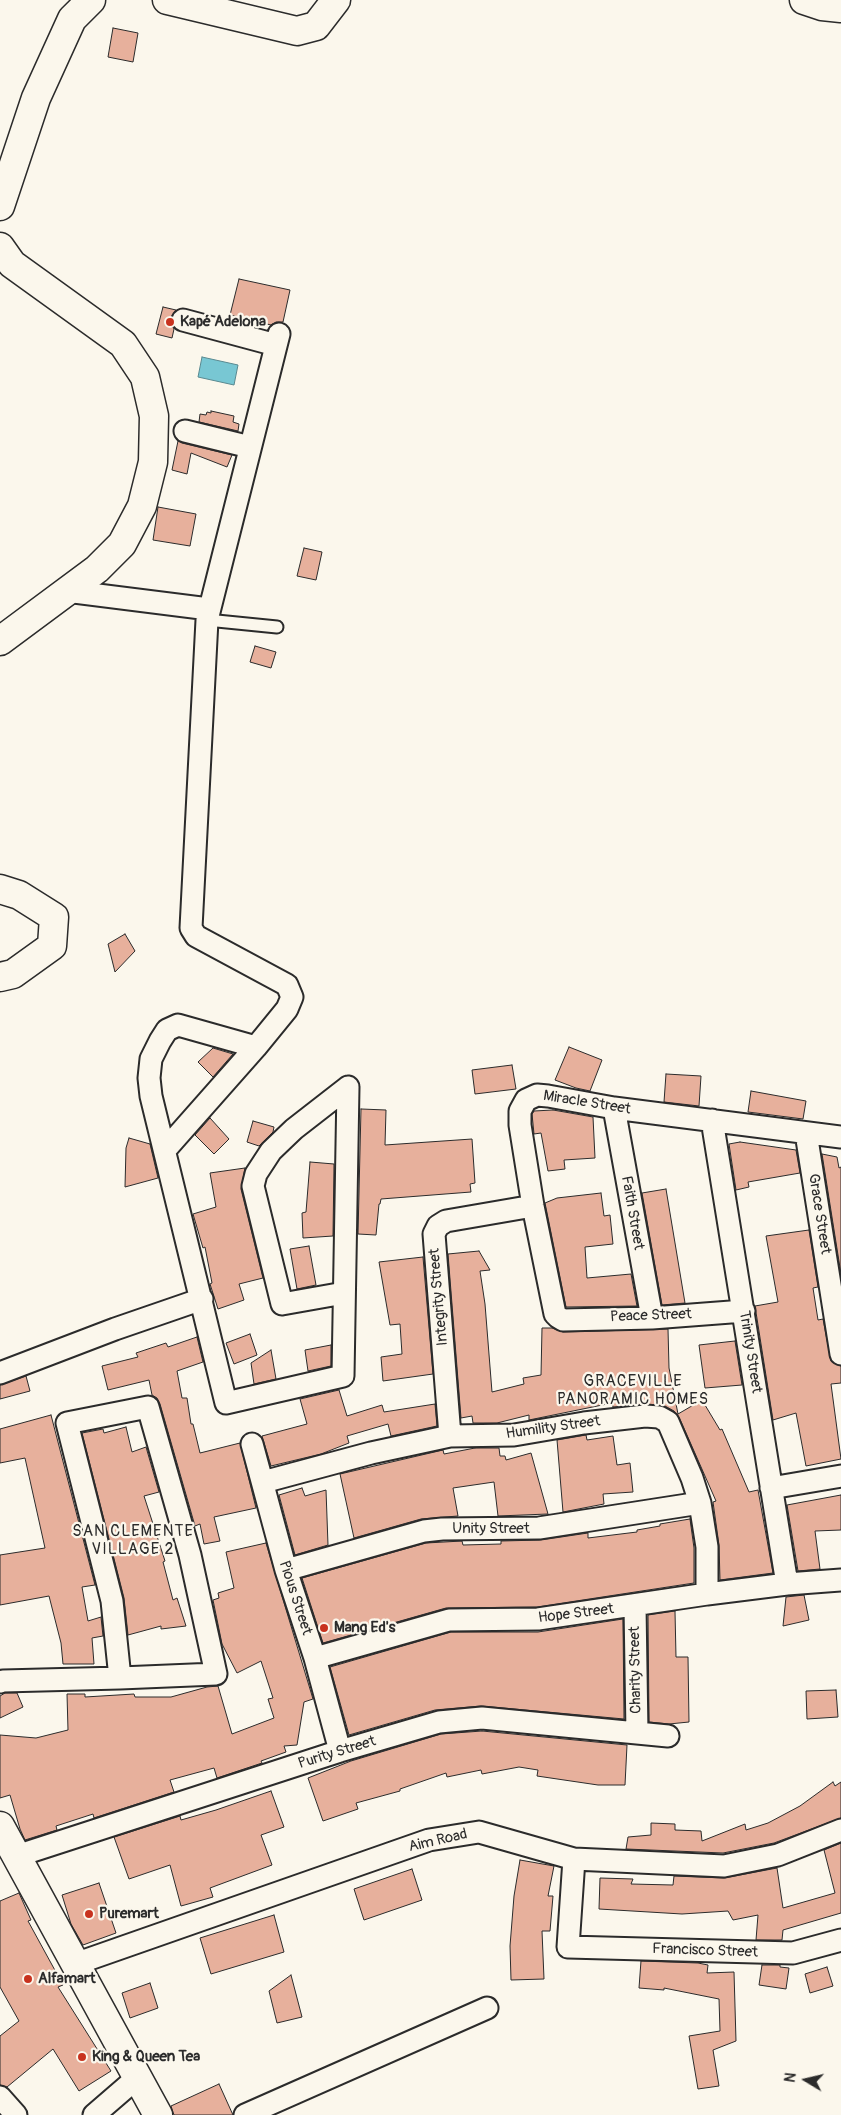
<!DOCTYPE html>
<html>
<head>
<meta charset="utf-8">
<style>
	body { margin:0 }
	#map { position:relative; width:841px; height:2115px; overflow:hidden; background:#fbf7ec; font-family:Pangolin,sans-serif }
	canvas { display:block }
	.north { position:absolute; left:781px; top:2055px; width:50px; height:50px; -webkit-text-stroke:4px #fbf7ec; paint-order:stroke; rotate:279deg; font-size:14px; font-weight:700; line-height:20px; text-align:center; color:#2b2b2b }
	.north::after { content:''; display:block; margin:auto; width:18px; height:22px; background:#2b2b2b; clip-path:polygon(50% 0,100% 100%,50% 72%,0 100%) }
</style>
</head>
<body>
<div id="map">
<canvas width="841" height="2115"></canvas>
<div class="north">N</div>
</div>
<script>
const c = document.querySelector('canvas').getContext('2d');
c.lineJoin = 'round';
function paint(path, color) { c.fillStyle = color; c.fill(path, 'evenodd'); }
const shape = rows => new Path2D(rows.map(r => 'M' + r).join(''));
function trace(path, color, width, dash) { c.strokeStyle = color; c.lineWidth = width; c.lineCap = dash ? 'butt' : 'round'; c.setLineDash(dash || []); c.stroke(path); }
function drawText(font, color, halo, rows, align = 'center') {
  c.font = font + ' Pangolin,sans-serif'; c.lineWidth = 4.5; c.setLineDash([]); c.textBaseline = 'middle'; c.strokeStyle = halo; c.fillStyle = color; for (const [text, x, y, turn = 0] of rows) {
    c.save(); c.translate(x, y); c.rotate((+turn || 0) * Math.PI / 180); c.textAlign = isNaN(turn) ? turn : align; if (halo) c.strokeText(text, 0, 0); c.fillText(text, 0, 0); c.restore();
  }
}
const water = shape([
	[202,357,238,365,234,385,198,377,202,357]
]);
paint(water, '#78c7d3');
trace(water, '#598990', 1);
const building = shape([
	[113,28,138,33,133,62,108,57,113,28],
	[239,279,290,290,283,322,276,322,271,325,230,315,239,279],
	[163,307,176,310,171,317,171,324,174,329,172,338,156,334,163,307],
	[211,411,234,416,233,422,239,424,238,431,199,422,200,414,206,415,207,412,211,413,211,411],
	[178,441,182,443,232,455,227,467,191,453,187,474,172,470,178,441],
	[158,507,196,514,190,546,153,540,158,507],
	[304,548,322,552,316,580,297,576,304,548],
	[255,646,276,652,271,668,250,662,255,646],
	[125,934,135,951,115,972,108,944,125,934],
	[569,1047,602,1060,590,1091,576,1088,555,1080,569,1047],
	[213,1048,233,1054,213,1077,198,1062,213,1048],
	[512,1065,516,1089,475,1094,472,1070,512,1065],
	[666,1074,701,1076,699,1106,664,1102,666,1074],
	[751,1091,806,1101,803,1119,748,1112,751,1091],
	[361,1109,386,1110,385,1145,472,1139,475,1183,470,1184,471,1192,381,1199,380,1204,379,1204,376,1235,358,1234,361,1109],
	[553,1110,593,1117,595,1158,564,1160,565,1169,548,1171,541,1133,534,1134,532,1114,534,1111,553,1110],
	[210,1118,229,1139,214,1154,195,1135,210,1118],
	[253,1121,274,1127,273,1132,259,1146,247,1142,253,1121],
	[129,1138,150,1144,158,1178,125,1187,126,1148,129,1138],
	[740,1142,796,1150,800,1173,748,1182,749,1187,736,1190,729,1144,740,1142],
	[822,1154,837,1157,839,1168,841,1167,841,1274,822,1154],
	[310,1162,334,1164,333,1236,303,1238,302,1213,306,1212,310,1162],
	[245,1168,241,1189,263,1278,239,1284,244,1300,218,1309,210,1284,212,1283,205,1247,203,1248,193,1214,216,1207,210,1173,245,1168],
	[666,1189,685,1303,662,1305,642,1193,666,1189],
	[601,1193,604,1216,610,1215,613,1244,585,1247,587,1278,631,1274,637,1306,566,1307,545,1203,557,1198,601,1193],
	[809,1230,818,1287,813,1288,818,1320,823,1319,831,1361,841,1366,841,1383,831,1384,841,1459,806,1466,796,1413,773,1420,755,1306,778,1302,766,1236,809,1230],
	[309,1246,316,1285,297,1289,290,1249,309,1246],
	[479,1251,490,1270,480,1271,485,1304,492,1392,524,1384,523,1378,541,1375,542,1328,552,1328,563,1332,668,1329,669,1368,678,1414,702,1400,720,1430,722,1429,749,1492,758,1490,773,1573,720,1580,719,1545,713,1502,716,1501,679,1417,674,1411,665,1406,646,1404,613,1407,612,1403,529,1420,529,1415,497,1423,473,1423,472,1416,461,1418,448,1254,479,1251],
	[423,1257,433,1374,383,1381,381,1357,402,1354,400,1324,390,1325,379,1262,423,1257],
	[250,1334,257,1355,234,1364,226,1343,250,1334],
	[197,1337,203,1362,177,1371,182,1398,187,1398,191,1424,193,1424,200,1453,240,1443,256,1508,214,1517,220,1541,204,1544,200,1524,195,1526,160,1404,157,1398,152,1395,149,1380,108,1390,102,1366,138,1357,136,1353,166,1343,168,1347,197,1337],
	[735,1341,742,1385,705,1388,699,1345,735,1341],
	[331,1345,331,1366,308,1371,305,1350,331,1345],
	[271,1350,276,1379,254,1384,251,1363,271,1350],
	[26,1376,30,1391,0,1399,0,1385,26,1376],
	[339,1390,347,1416,382,1405,384,1412,435,1404,437,1426,391,1436,388,1424,347,1436,349,1443,321,1454,271,1466,262,1436,307,1424,300,1399,339,1390],
	[51,1415,95,1585,82,1587,88,1621,101,1617,103,1636,92,1638,94,1664,63,1664,61,1643,49,1596,0,1605,0,1555,45,1548,25,1458,0,1463,0,1429,51,1415],
	[126,1427,132,1452,146,1447,159,1492,144,1496,165,1561,163,1562,173,1600,177,1598,186,1626,161,1629,161,1626,128,1635,124,1598,82,1433,103,1429,104,1433,126,1427],
	[586,1435,587,1440,613,1436,617,1465,630,1463,633,1492,603,1494,604,1504,563,1512,557,1440,586,1435],
	[475,1448,499,1448,500,1456,505,1456,506,1460,531,1453,548,1514,498,1516,494,1482,453,1488,458,1516,421,1519,354,1538,340,1474,443,1450,444,1454,475,1448],
	[302,1488,305,1496,326,1490,328,1545,295,1555,279,1495,302,1488],
	[841,1495,841,1530,815,1531,820,1569,798,1571,787,1505,841,1495],
	[690,1519,694,1548,694,1583,537,1607,446,1608,323,1643,302,1578,426,1543,462,1541,463,1545,501,1544,501,1541,541,1540,588,1533,588,1538,637,1532,637,1530,660,1526,660,1524,690,1519],
	[266,1543,313,1699,304,1702,297,1745,284,1746,286,1752,261,1761,262,1763,217,1778,214,1768,170,1780,174,1792,94,1818,93,1814,56,1826,57,1830,25,1840,20,1829,10,1795,0,1798,0,1735,36,1738,68,1730,67,1694,85,1694,85,1697,134,1694,135,1697,171,1697,207,1687,218,1686,232,1734,274,1718,268,1699,273,1698,261,1661,237,1673,222,1644,213,1600,219,1598,218,1593,234,1588,226,1552,266,1543],
	[804,1595,809,1620,783,1626,786,1597,804,1595],
	[675,1611,676,1657,688,1657,689,1722,669,1724,649,1722,648,1615,675,1611],
	[623,1619,624,1719,481,1706,435,1710,349,1735,330,1667,451,1632,538,1632,623,1619],
	[836,1690,838,1717,807,1719,806,1691,836,1690],
	[5,1693,17,1693,23,1707,0,1718,0,1696,5,1693],
	[482,1731,627,1745,625,1785,598,1785,537,1776,538,1770,519,1767,482,1774,481,1770,447,1777,446,1773,400,1789,400,1791,356,1803,358,1809,323,1821,308,1778,351,1761,441,1734,482,1731],
	[833,1782,835,1786,841,1782,841,1818,774,1843,723,1853,626,1849,628,1837,651,1835,651,1823,675,1824,675,1830,701,1831,702,1841,745,1824,746,1830,768,1823,800,1806,833,1782],
	[271,1791,284,1827,261,1835,272,1865,210,1888,213,1897,181,1906,170,1865,129,1879,114,1837,180,1816,181,1820,216,1810,271,1791],
	[841,1843,841,1913,783,1930,782,1940,756,1940,758,1915,733,1920,728,1911,682,1914,599,1909,600,1878,633,1879,631,1884,673,1885,674,1876,724,1878,777,1868,783,1908,835,1893,824,1850,841,1843],
	[520,1860,554,1866,548,1896,553,1896,550,1931,542,1931,544,1979,511,1980,510,1946,514,1896,520,1860],
	[412,1869,422,1900,364,1920,354,1889,412,1869],
	[99,1883,116,1933,83,1945,71,1924,62,1895,99,1883],
	[19,1893,31,1920,28,1921,63,1985,58,1987,111,2071,79,2091,53,2049,7,2087,0,2085,0,2036,19,2021,0,1987,0,1901,19,1893],
	[274,1915,284,1952,211,1974,200,1938,274,1915],
	[641,1961,698,1963,708,1965,707,1973,734,1972,736,2041,713,2050,719,2086,698,2089,689,2036,720,2031,719,1999,664,1988,664,1990,639,1988,641,1961],
	[762,1965,780,1965,780,1967,789,1968,786,1989,759,1985,762,1965],
	[827,1967,833,1986,810,1993,805,1974,827,1967],
	[291,1975,302,2017,277,2023,269,1991,291,1975],
	[150,1983,158,2008,130,2018,122,1993,150,1983],
	[219,2084,233,2115,174,2115,171,2106,219,2084]
]);
paint(building, '#e7b09c');
trace(building, '#2b2b2b', 1);
const lane = shape([
	[207,620,277,627]
]);
const street = shape([
	[183,320,276,345],
	[185,431,250,447],
	[66,591,209,609],
	[256,1047,178,1025,167,1030,160,1041,151,1059,149,1078,151,1096,226,1403,343,1376,348,1087],
	[614,1108,652,1318],
	[712,1120,787,1584],
	[806,1133,841,1354],
	[165,1150,256,1047,287,1009,292,997,287,985,196,936,191,928,207,620,279,334],
	[344,1293,282,1304,253,1186,256,1174,271,1151,294,1129,348,1087],
	[744,1311,652,1318,563,1320,558,1317,555,1314,533,1206,520,1125,520,1111,526,1100,537,1095,548,1096,614,1108,841,1137],
	[0,1373,115,1329,202,1299],
	[450,1436,434,1234,438,1226,446,1221,533,1206],
	[252,1444,286,1570,315,1658,340,1751],
	[263,1482,371,1453,450,1436,514,1435,584,1423,645,1416,659,1417,668,1422,692,1478,700,1503,707,1547,707,1594],
	[771,1488,841,1476],
	[286,1570,424,1531,442,1529,539,1528,700,1503],
	[635,1606,637,1733],
	[315,1658,449,1620,538,1619,707,1594,787,1584,841,1580],
	[0,1682,3,1681,120,1678,216,1674,190,1555,148,1407,67,1423,112,1601,120,1678],
	[574,1859,568,1947,793,1953,841,1940],
	[18,1860,29,1852,340,1751,439,1722,482,1718,668,1736],
	[75,1964,429,1840,479,1832,574,1859,724,1866,778,1855,841,1830],
	[0,2097,16,2115],
	[94,2115,138,2077],
	[245,2115,487,2008]
]);
const secondary = shape([
	[167,0,297,31,316,26,336,0],
	[804,0,822,6,841,8],
	[0,206,36,98,72,19,91,0],
	[0,247,12,264,123,344,145,377,154,416,153,462,142,506,122,544,97,569,0,641],
	[0,889,19,895,54,917,52,946,13,974,0,977],
	[0,1826,158,2115]
]);
trace(lane, '#2b2b2b', 15);
trace(street, '#2b2b2b', 25);
trace(secondary, '#2b2b2b', 31);
trace(lane, '#fbf7ec', 11);
trace(street, '#fbf7ec', 21);
trace(secondary, '#fbf7ec', 28);
for (const [x, y, r, color] of [
	[170,322,5,"#c8321e"],
	[324,1628,5,"#c8321e"],
	[89,1914,5,"#c8321e"],
	[28,1979,5,"#c8321e"],
	[82,2057,5,"#c8321e"]
]) { const dot = new Path2D(); dot.arc(x, y, r, 0, 2 * Math.PI); c.fillStyle = color; c.fill(dot); trace(dot, '#fbf7ec', 2); }
drawText('bold 15px', '#2b2b2b', '#fbf7ec', [
	["Kapé Adelona",180,322],
	["Mang Ed's",334,1628],
	["Puremart",99,1914],
	["Alfamart",38,1979],
	["King & Queen Tea",92,2057]
], 'left');
drawText('15px', '#2b2b2b', '#fbf7ec', [
	["Miracle Street",587,1103,9],
	["Faith Street",632,1213,80],
	["Grace Street",819,1214,81],
	["Integrity Street",439,1297,-95],
	["Peace Street",651,1316,-2],
	["Trinity Street",750,1352,81],
	["Humility Street",553,1428,-8],
	["Unity Street",491,1529],
	["Pious Street",295,1598,72],
	["Hope Street",576,1614,-7],
	["Charity Street",636,1670,-91],
	["Purity Street",337,1753,-17],
	["Aim Road",438,1841,-13],
	["Francisco Street",705,1951,2]
]);
c.letterSpacing = '1px';
drawText('16px', '#2b2b2b', '#fbf7ec', [
	["GRACEVILLE",633,1382],
	["PANORAMIC HOMES",633,1400],
	["SAN CLEMENTE",133,1532],
	["VILLAGE 2",133,1550]
]);
c.letterSpacing = '0px';
</script>
</body>
</html>
